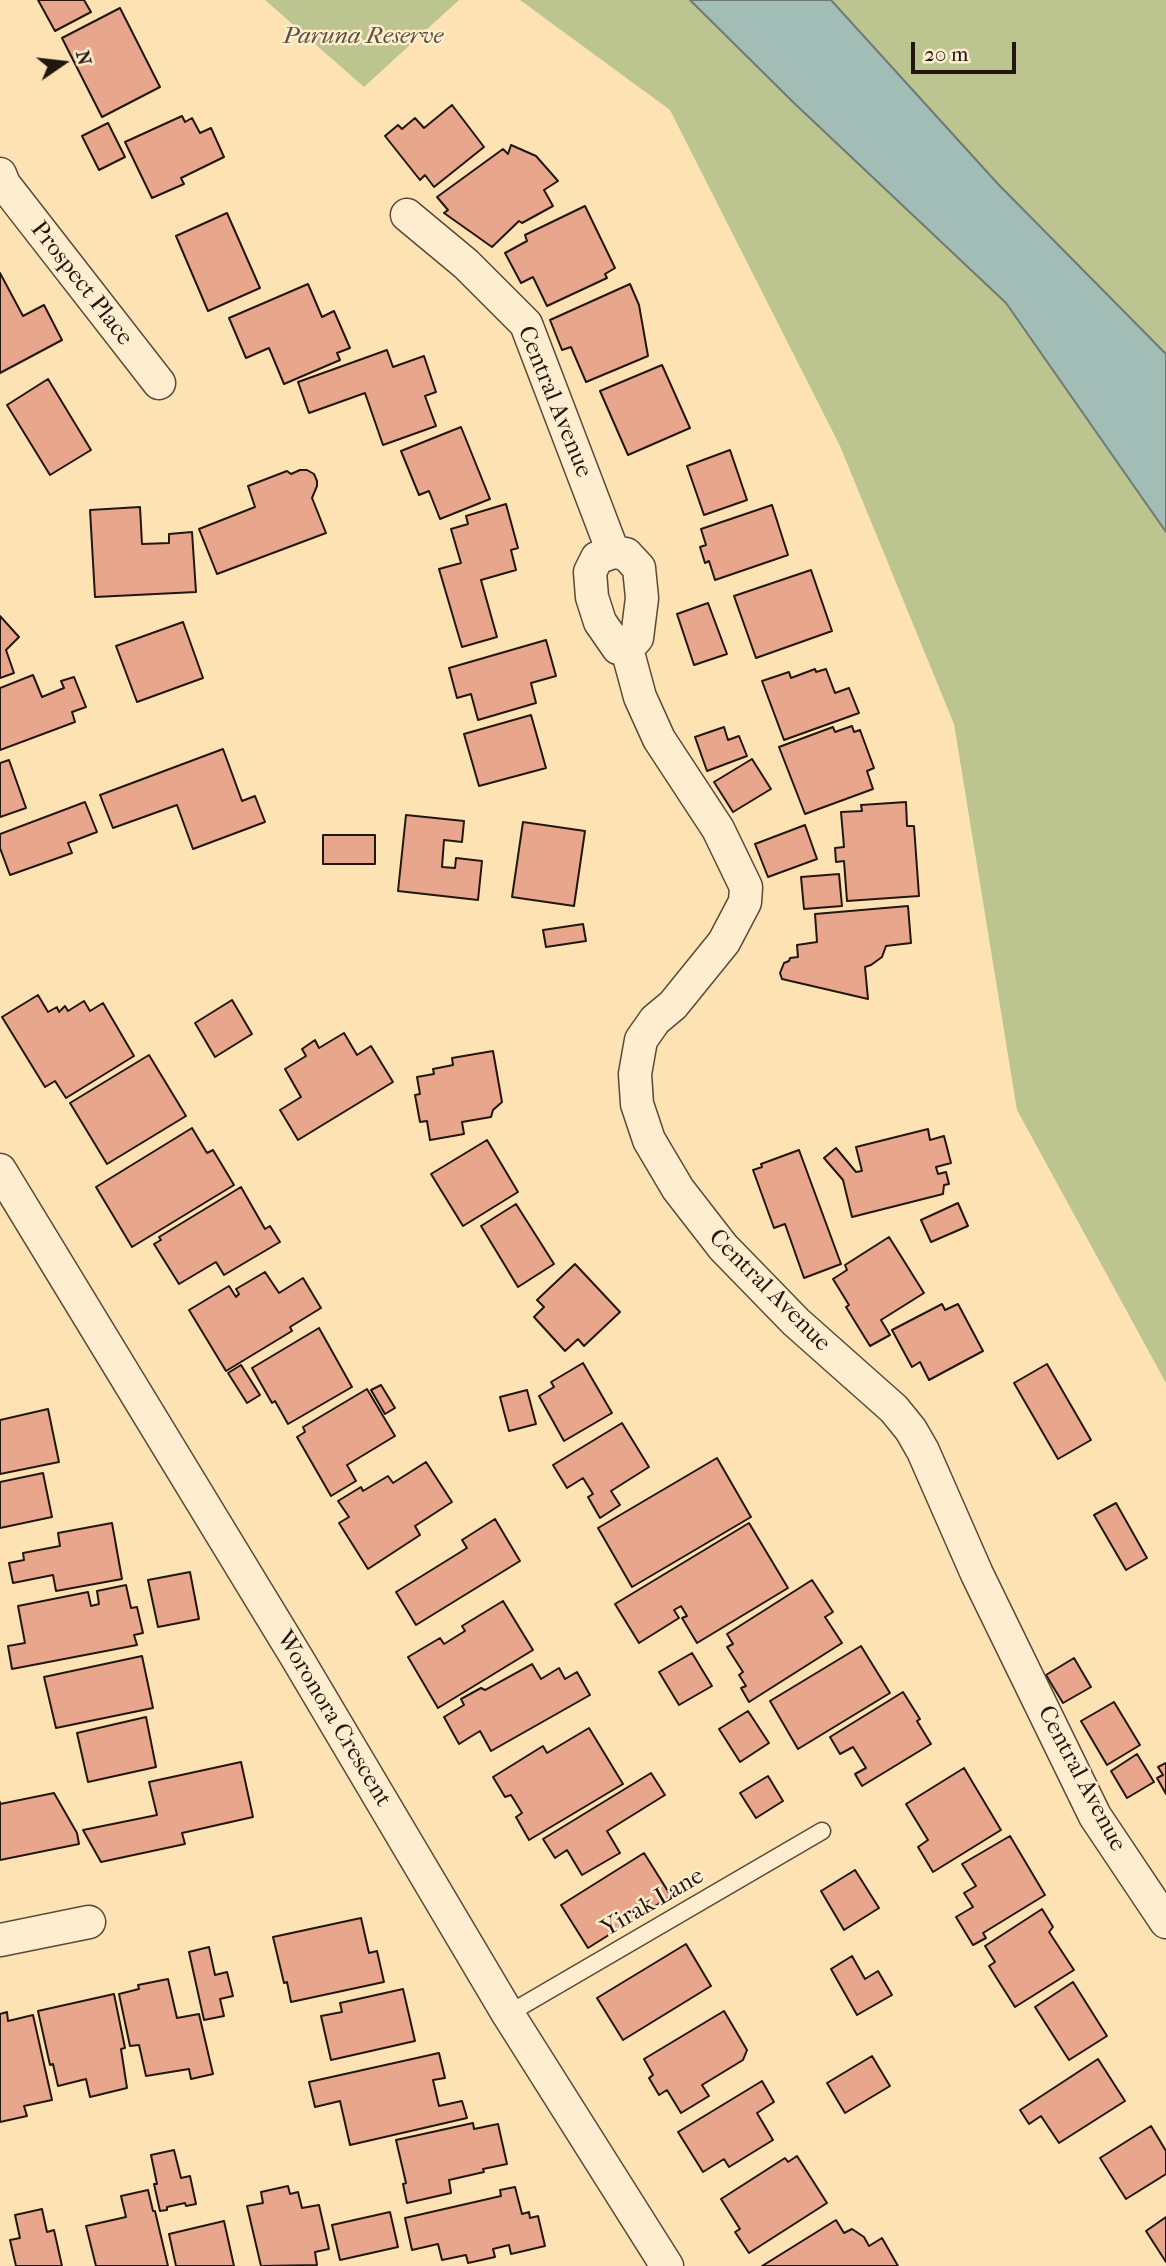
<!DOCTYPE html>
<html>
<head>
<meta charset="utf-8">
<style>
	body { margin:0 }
	#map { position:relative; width:1166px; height:2266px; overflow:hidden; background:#fde3b4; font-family:"IM FELL French Canon",serif }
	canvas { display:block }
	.north { position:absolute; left:28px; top:28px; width:70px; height:70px; -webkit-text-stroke:5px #feedce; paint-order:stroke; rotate:76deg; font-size:19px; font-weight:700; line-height:28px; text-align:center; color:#23160f }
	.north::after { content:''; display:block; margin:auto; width:24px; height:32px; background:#23160f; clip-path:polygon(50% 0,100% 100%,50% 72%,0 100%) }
	.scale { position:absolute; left:911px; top:42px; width:105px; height:32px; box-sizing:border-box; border:4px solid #23160f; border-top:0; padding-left:9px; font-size:21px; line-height:24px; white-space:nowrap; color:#23160f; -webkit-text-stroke:5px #feedce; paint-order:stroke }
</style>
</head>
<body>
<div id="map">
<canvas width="1166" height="2266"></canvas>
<div class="north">N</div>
<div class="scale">20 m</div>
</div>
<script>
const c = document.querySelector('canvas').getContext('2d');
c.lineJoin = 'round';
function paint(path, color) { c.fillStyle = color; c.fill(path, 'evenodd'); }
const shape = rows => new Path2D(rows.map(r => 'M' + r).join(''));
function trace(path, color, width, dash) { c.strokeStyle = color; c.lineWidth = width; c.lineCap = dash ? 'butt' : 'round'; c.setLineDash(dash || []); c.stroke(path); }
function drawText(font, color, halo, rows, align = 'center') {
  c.font = font + ' "IM FELL French Canon",serif'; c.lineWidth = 5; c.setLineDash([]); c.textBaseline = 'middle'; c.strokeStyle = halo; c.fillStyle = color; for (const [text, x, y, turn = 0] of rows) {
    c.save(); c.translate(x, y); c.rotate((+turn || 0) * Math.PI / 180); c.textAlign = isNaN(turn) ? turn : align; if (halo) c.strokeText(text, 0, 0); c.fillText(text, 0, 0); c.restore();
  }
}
paint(shape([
	[265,0,459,0,364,87],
	[520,0,690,0,794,103,1006,303,1166,532,1166,1383,1017,1110,954,724,840,446,670,110],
	[831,0,1166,0,1166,354,998,184]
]), '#bcc490');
const water = shape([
	[690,0,831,0,998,184,1166,354,1166,532,1006,303,794,103,690,0]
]);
paint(water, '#a1bdb5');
trace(water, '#6f7a73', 2);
const building = shape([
	[38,0,84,0,91,12,55,31,38,0],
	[120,8,160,87,102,117,62,38,120,8],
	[452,105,484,147,434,187,425,175,420,180,385,136,398,125,402,129,415,118,424,128,452,105],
	[182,116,185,122,192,118,200,133,211,128,224,157,181,178,184,184,152,198,125,142,182,116],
	[108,123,125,157,99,170,82,136,108,123],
	[511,145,536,156,558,181,544,190,553,206,522,223,519,221,492,247,444,213,448,210,437,197,503,149,508,154,511,145],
	[585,206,615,268,605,274,607,278,547,306,533,277,521,283,505,253,527,241,525,235,585,206],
	[227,213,260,288,208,311,176,236,227,213],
	[0,273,23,316,44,305,62,340,0,373,0,273],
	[308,284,322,317,334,311,350,348,337,353,340,360,284,384,269,348,246,358,229,318,308,284],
	[630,284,639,305,648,356,586,382,571,347,562,350,550,320,630,284],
	[387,350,393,367,424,356,436,392,425,396,436,426,383,445,365,393,309,413,298,382,387,350],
	[662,365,690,428,628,455,600,391,662,365],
	[48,379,91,450,50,475,7,405,48,379],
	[461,427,490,499,440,519,429,491,419,495,401,451,461,427],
	[730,450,747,500,704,515,687,466,730,450],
	[300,470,307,470,314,474,317,481,317,486,312,498,326,533,217,574,199,529,255,507,248,486,287,471,291,474,300,470],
	[506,504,518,548,511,550,516,570,481,580,497,637,462,647,439,569,461,563,451,529,468,524,466,516,506,504],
	[772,505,788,555,715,580,709,561,705,563,700,547,706,545,701,529,772,505],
	[140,507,142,544,169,543,169,534,192,532,196,592,95,597,90,510,140,507],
	[811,570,832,631,756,658,734,596,811,570],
	[708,603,727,654,694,665,677,614,708,603],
	[0,616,19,637,6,650,14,673,0,678,0,616],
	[183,622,203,678,137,702,116,646,183,622],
	[546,640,556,676,531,683,536,703,478,720,471,694,457,698,449,668,546,640],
	[815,669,816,672,826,669,835,693,849,688,859,713,784,740,762,681,789,672,791,678,815,669],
	[33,675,42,697,64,688,61,681,74,677,86,707,72,712,75,722,0,750,0,688,33,675],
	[531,715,546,768,479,786,464,734,531,715],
	[852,726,854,732,860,730,874,768,867,771,873,789,805,814,779,747,833,727,835,732,852,726],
	[724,727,728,740,739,736,747,756,707,771,695,737,724,727],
	[223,749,242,801,255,796,265,822,193,849,177,805,113,828,100,795,223,749],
	[752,759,771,789,733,812,714,782,752,759],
	[9,760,26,808,0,817,0,763,9,760],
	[85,802,97,832,68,843,72,853,10,875,0,848,0,834,85,802],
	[906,802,907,826,914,826,919,896,847,901,844,861,836,862,835,848,844,847,841,812,862,811,861,805,906,802],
	[406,815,464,821,462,842,444,840,442,867,455,868,456,858,482,861,478,900,398,891,406,815],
	[523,822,585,831,574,906,512,897,523,822],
	[805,825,817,859,768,877,755,844,805,825],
	[323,835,375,835,375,864,323,864,323,835],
	[839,874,842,906,804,909,801,877,839,874],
	[908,906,911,943,886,946,882,957,871,965,865,967,868,999,782,979,780,973,784,963,789,961,790,958,798,957,797,945,817,942,815,914,908,906],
	[583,924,586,941,546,947,543,930,583,924],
	[38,995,48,1012,57,1007,59,1012,65,1006,68,1011,84,1001,90,1011,103,1003,134,1056,66,1098,55,1081,45,1087,2,1017,38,995],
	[232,1000,252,1034,215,1057,195,1023,232,1000],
	[344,1033,357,1055,371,1046,393,1082,298,1140,280,1110,301,1097,285,1069,306,1056,302,1049,315,1040,319,1048,344,1033],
	[493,1051,502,1102,493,1110,491,1117,462,1122,464,1134,430,1140,427,1121,420,1122,415,1095,420,1094,417,1077,434,1074,433,1069,453,1065,452,1058,493,1051],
	[149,1055,186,1116,107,1164,70,1103,149,1055],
	[192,1128,207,1153,213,1150,234,1185,132,1247,96,1187,192,1128],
	[928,1129,930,1140,944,1136,951,1163,936,1167,938,1174,946,1172,949,1184,944,1185,943,1194,852,1217,843,1180,824,1158,836,1148,856,1172,862,1171,856,1147,928,1129],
	[487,1140,518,1192,463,1226,431,1174,487,1140],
	[799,1150,841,1264,804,1278,785,1224,774,1228,753,1170,762,1167,761,1164,799,1150],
	[241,1187,265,1229,270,1226,280,1242,224,1275,216,1262,179,1284,154,1244,161,1240,159,1237,241,1187],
	[958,1203,968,1226,931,1242,921,1220,958,1203],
	[516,1204,554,1264,518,1287,481,1226,516,1204],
	[889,1237,924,1293,881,1320,890,1335,870,1346,846,1307,849,1305,833,1279,847,1270,845,1265,889,1237],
	[575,1264,620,1312,584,1346,578,1339,565,1351,534,1317,544,1307,537,1300,575,1264],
	[265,1272,279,1293,303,1278,321,1308,290,1327,292,1331,226,1371,189,1310,229,1286,236,1297,239,1294,236,1289,265,1272],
	[942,1304,945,1310,958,1304,983,1351,929,1380,920,1362,912,1367,892,1330,942,1304],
	[319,1328,352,1387,288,1424,275,1401,272,1403,252,1368,319,1328],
	[583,1363,612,1413,564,1441,539,1396,554,1387,551,1382,583,1363],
	[1047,1364,1091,1440,1058,1459,1014,1383,1047,1364],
	[241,1365,260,1395,247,1403,228,1373,241,1365],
	[381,1385,395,1408,385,1414,371,1390,381,1385],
	[367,1389,395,1436,347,1465,356,1481,331,1496,297,1437,305,1432,303,1427,367,1389],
	[527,1390,536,1424,509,1431,500,1397,527,1390],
	[48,1409,59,1462,0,1474,0,1420,48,1409],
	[622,1423,649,1467,611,1491,620,1505,600,1518,588,1497,593,1494,583,1478,567,1488,553,1465,622,1423],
	[717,1458,751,1517,632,1587,598,1528,717,1458],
	[426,1462,452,1502,415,1526,420,1535,368,1569,339,1523,349,1517,338,1501,361,1487,363,1491,388,1476,393,1483,426,1462],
	[43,1473,52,1517,0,1528,0,1482,43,1473],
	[1116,1503,1147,1558,1126,1570,1094,1515,1116,1503],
	[495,1519,520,1561,416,1625,396,1592,467,1548,462,1540,495,1519],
	[112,1523,122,1579,56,1591,53,1575,13,1583,9,1563,24,1560,23,1553,60,1546,58,1533,112,1523],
	[749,1523,788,1588,697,1643,682,1618,687,1616,681,1606,674,1610,679,1618,639,1643,615,1604,749,1523],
	[190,1572,199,1619,158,1627,148,1580,190,1572],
	[812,1580,833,1612,825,1617,842,1643,749,1702,741,1688,746,1686,739,1675,743,1672,727,1647,733,1644,727,1634,812,1580],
	[126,1585,131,1608,137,1607,143,1633,134,1635,137,1645,12,1669,8,1646,25,1643,18,1606,88,1592,91,1606,99,1604,97,1591,126,1585],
	[503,1601,533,1650,438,1708,408,1657,440,1638,444,1644,465,1631,462,1626,503,1601],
	[861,1646,890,1693,798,1749,770,1701,861,1646],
	[692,1653,712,1686,679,1705,659,1672,692,1653],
	[142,1656,153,1708,56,1728,44,1677,142,1656],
	[1074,1658,1091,1687,1063,1703,1046,1675,1074,1658],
	[532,1664,541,1679,559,1668,565,1679,577,1672,590,1695,491,1751,480,1731,459,1744,444,1717,464,1705,461,1699,481,1688,485,1690,532,1664],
	[903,1692,920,1719,917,1721,931,1744,862,1786,855,1774,866,1768,853,1747,840,1754,830,1737,903,1692],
	[1114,1702,1140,1745,1107,1765,1081,1721,1114,1702],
	[748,1711,769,1743,740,1762,719,1729,748,1711],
	[146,1717,156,1767,88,1782,77,1733,146,1717],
	[589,1728,623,1784,529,1840,516,1817,522,1813,511,1795,505,1797,493,1777,543,1746,547,1753,589,1728],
	[1137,1754,1154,1782,1127,1798,1111,1771,1137,1754],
	[241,1762,253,1817,182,1833,185,1844,101,1862,83,1830,157,1815,149,1782,241,1762],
	[1166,1763,1166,1794,1157,1778,1163,1775,1158,1767,1166,1763],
	[964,1768,1001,1830,933,1872,918,1847,928,1840,906,1804,964,1768],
	[651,1773,665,1795,607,1831,620,1853,582,1875,567,1850,555,1858,543,1839,651,1773],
	[768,1776,783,1801,756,1818,740,1793,768,1776],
	[54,1793,77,1833,79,1844,0,1860,0,1802,0,1804,54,1793],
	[1010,1836,1045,1895,983,1933,986,1938,973,1945,956,1917,973,1907,964,1893,976,1886,962,1864,1010,1836],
	[644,1853,671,1896,588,1948,561,1905,644,1853],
	[855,1870,879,1908,844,1930,821,1891,855,1870],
	[1042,1909,1053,1927,1049,1932,1074,1970,1015,2007,989,1966,995,1962,985,1946,1042,1909],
	[361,1918,369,1953,377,1951,384,1982,291,2002,287,1982,284,1983,273,1937,361,1918],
	[686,1944,711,1986,623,2040,597,1998,686,1944],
	[209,1947,215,1975,227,1972,233,1996,220,1999,224,2016,204,2020,189,1952,209,1947],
	[852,1956,865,1979,878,1971,892,1995,857,2015,831,1969,852,1956],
	[168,1979,177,2018,199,2014,213,2074,191,2079,189,2069,146,2076,139,2045,130,2046,119,1994,139,1989,138,1985,168,1979],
	[1073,1982,1107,2036,1069,2060,1035,2007,1073,1982],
	[403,1989,415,2041,331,2060,321,2016,342,2012,340,2003,403,1989],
	[114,1994,125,2048,121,2049,127,2088,90,2097,86,2079,58,2086,53,2064,50,2065,38,2011,114,1994],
	[724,2011,747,2050,743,2060,702,2085,709,2096,681,2113,667,2090,659,2095,649,2078,653,2075,644,2059,724,2011],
	[7,2012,8,2021,33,2015,52,2100,24,2106,27,2116,0,2122,0,2014,7,2012],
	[439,2053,445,2078,433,2080,439,2106,462,2101,467,2118,350,2145,340,2101,315,2107,309,2082,439,2053],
	[872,2056,890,2086,845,2113,827,2083,872,2056],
	[1098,2059,1125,2101,1059,2143,1041,2116,1029,2124,1020,2110,1098,2059],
	[762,2081,774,2102,757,2113,773,2140,729,2167,724,2159,703,2172,678,2132,762,2081],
	[473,2123,474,2129,498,2124,507,2164,483,2169,484,2172,449,2180,451,2193,407,2203,403,2184,406,2183,396,2140,473,2123],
	[1151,2126,1166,2151,1166,2174,1126,2199,1100,2158,1151,2126],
	[174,2150,181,2178,190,2176,196,2204,186,2206,185,2203,167,2207,167,2210,160,2211,154,2184,157,2184,151,2155,174,2150],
	[797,2156,827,2203,749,2253,735,2232,740,2229,721,2199,785,2158,788,2162,797,2156],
	[288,2186,290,2194,298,2192,302,2208,319,2205,329,2249,315,2252,317,2265,261,2266,247,2206,263,2203,261,2192,288,2186],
	[515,2187,522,2214,529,2212,530,2218,538,2216,545,2246,511,2254,509,2245,493,2249,495,2257,468,2263,466,2255,442,2260,438,2244,412,2250,405,2218,501,2196,500,2190,515,2187],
	[148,2190,153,2211,155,2211,168,2266,96,2266,86,2226,126,2217,121,2196,148,2190],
	[42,2209,47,2232,54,2230,62,2266,16,2266,10,2240,20,2238,15,2215,42,2209],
	[390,2212,398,2247,340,2260,332,2225,390,2212],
	[1166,2217,1166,2262,1146,2231,1166,2217],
	[836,2220,844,2233,852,2229,864,2237,869,2246,882,2238,898,2266,762,2266,836,2220],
	[224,2221,234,2266,176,2266,169,2234,224,2221]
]);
paint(building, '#e8a78d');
trace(building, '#23160f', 2);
const service = shape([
	[508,2014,822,1831]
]);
const minor = shape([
	[0,174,4,184,159,383],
	[407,215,466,264,526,324,613,552],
	[613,552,626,554,639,568,642,598,637,638,627,649,618,648,600,622,592,597,590,572,597,558,613,552],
	[627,649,640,697,659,739,718,829,746,887,745,902,724,942,673,1005,655,1020,641,1040,635,1074,637,1104,649,1140,678,1189,723,1247,796,1322,894,1409,911,1430,923,1451,977,1574,1095,1816,1166,1922],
	[0,1170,297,1658,508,2014,667,2266],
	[0,1940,89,1922]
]);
trace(service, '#5a4938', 19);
trace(minor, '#5a4938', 35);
trace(service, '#feedce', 16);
trace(minor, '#feedce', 32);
drawText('italic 24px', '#59533c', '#feedce', [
	["Paruna Reserve",363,37]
]);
drawText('24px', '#23160f', '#feedce', [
	["Prospect Place",81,284,52],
	["Central Avenue",554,402,68],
	["Central Avenue",769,1291,45],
	["Woronora Crescent",333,1719,59],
	["Central Avenue",1081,1779,62],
	["Yirak Lane",653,1903,-30]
]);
</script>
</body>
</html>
